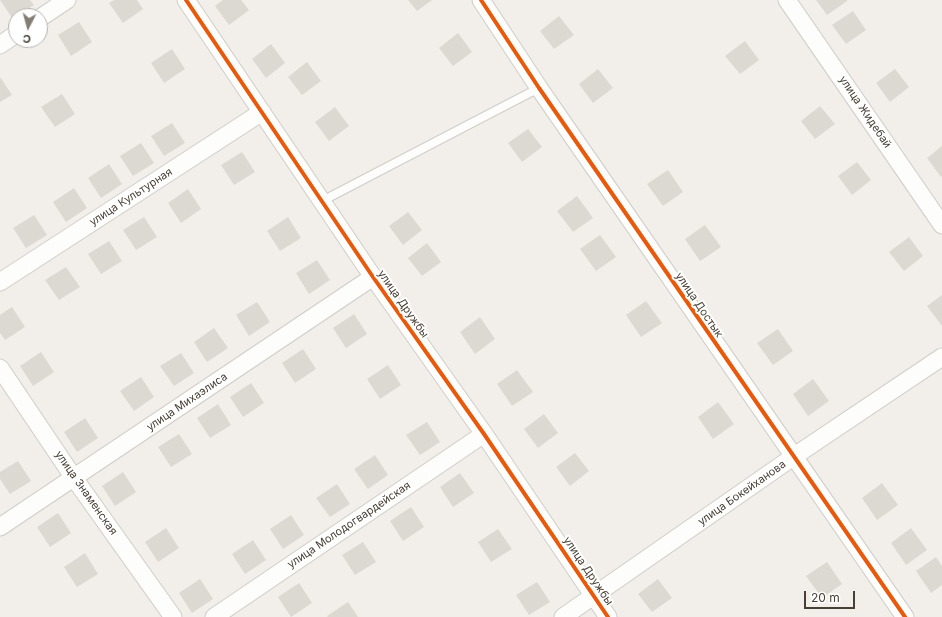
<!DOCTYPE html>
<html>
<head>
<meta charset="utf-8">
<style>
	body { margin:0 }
	#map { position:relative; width:942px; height:617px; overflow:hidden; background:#f2efea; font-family:Inter,sans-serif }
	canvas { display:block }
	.north { position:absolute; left:8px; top:8px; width:40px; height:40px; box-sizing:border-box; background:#fff; border:1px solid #b6b3ae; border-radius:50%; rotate:186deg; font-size:11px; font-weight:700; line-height:16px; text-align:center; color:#484035 }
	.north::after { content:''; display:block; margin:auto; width:14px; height:18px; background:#847d74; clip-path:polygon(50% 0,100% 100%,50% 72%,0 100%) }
	.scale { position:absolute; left:804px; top:591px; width:51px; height:18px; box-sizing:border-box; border:2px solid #484035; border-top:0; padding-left:5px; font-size:12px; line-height:14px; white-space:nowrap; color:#484035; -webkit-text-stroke:3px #fff; paint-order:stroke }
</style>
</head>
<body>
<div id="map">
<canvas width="942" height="617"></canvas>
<div class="north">С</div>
<div class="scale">20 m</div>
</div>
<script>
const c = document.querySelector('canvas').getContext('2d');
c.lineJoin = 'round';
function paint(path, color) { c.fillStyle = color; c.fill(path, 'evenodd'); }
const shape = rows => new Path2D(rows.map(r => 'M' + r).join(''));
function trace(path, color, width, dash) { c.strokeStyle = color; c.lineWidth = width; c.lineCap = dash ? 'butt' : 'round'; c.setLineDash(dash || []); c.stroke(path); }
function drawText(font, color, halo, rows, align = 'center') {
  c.font = font + ' Inter,sans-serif'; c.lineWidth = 4; c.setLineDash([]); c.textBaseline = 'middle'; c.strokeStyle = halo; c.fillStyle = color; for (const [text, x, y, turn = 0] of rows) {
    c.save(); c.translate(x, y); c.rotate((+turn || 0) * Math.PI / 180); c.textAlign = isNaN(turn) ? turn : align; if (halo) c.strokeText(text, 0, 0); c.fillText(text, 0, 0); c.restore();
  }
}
paint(shape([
	[0,0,30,0,34,5,13,19],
	[114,0,137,0,143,9,123,23,109,3],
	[223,0,241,0,249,10,229,25,215,6],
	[408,0,432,0,417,11],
	[816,0,847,0,847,1,827,15],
	[853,11,866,30,846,44,832,25],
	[559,16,574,35,554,49,540,31],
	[79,22,92,42,71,56,58,35],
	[458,33,472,52,453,66,439,48],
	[745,41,759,60,740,74,725,56],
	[271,44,285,63,266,78,252,59],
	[172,49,185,69,164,83,151,63],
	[307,62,321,81,302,95,288,77],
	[598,69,613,88,593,103,579,84],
	[895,69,909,87,890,102,876,83],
	[0,77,12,95,0,102],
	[62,94,75,114,55,127,41,107],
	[820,106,835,124,815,139,801,121],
	[335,107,349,126,329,141,315,122],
	[172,123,185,143,164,156,151,136],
	[528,129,542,147,522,162,508,143],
	[141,143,154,163,133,176,120,156],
	[942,146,942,176,941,177,927,158],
	[242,152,255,172,234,185,221,165],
	[857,162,871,180,852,195,838,176],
	[109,164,122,184,101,198,88,178],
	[668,170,683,192,663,206,647,184],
	[74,188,87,208,66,222,53,202],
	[188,189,201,209,181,223,168,203],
	[577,196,593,218,573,232,557,211],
	[408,212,422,230,403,245,389,226],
	[34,215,47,235,26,248,13,228],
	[144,217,157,237,136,250,123,230],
	[288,217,301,238,280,251,267,231],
	[705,225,721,247,700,261,685,239],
	[600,235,616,257,596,271,580,249],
	[909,237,923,256,904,271,889,252],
	[109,241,122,261,101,274,88,254],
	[427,243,441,262,422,276,408,258],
	[317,260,330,280,309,294,296,273],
	[66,267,80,287,59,300,45,280],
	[942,295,942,326,927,306],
	[646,301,662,323,641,337,626,315],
	[257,302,270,322,249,336,236,315],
	[12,307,25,327,5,340,0,333,0,315],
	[354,314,367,334,346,348,333,328],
	[480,317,495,339,475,354,460,332],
	[214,328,228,348,207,362,194,342],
	[778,329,793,351,773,365,757,343],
	[303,349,316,369,295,383,282,363],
	[41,352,54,372,33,386,20,366],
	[181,353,194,373,174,386,160,366],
	[388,365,401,385,380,399,367,379],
	[517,370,533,392,512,406,497,384],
	[141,377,154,397,134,411,120,391],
	[813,379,829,401,808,416,793,394],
	[251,383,264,403,243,417,230,397],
	[718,402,734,424,713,439,698,417],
	[218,404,231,425,210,438,197,418],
	[544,414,558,433,538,448,524,429],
	[85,418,98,438,77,452,64,432],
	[427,422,440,442,420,455,406,435],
	[179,434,192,454,171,467,158,447],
	[575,453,589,471,570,486,556,467],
	[375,455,388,475,368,489,354,469],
	[18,461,31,481,10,494,0,479,0,472],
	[123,472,136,492,115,506,102,486],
	[460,473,474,493,453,507,440,487],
	[882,483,898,505,877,520,862,498],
	[337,484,350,504,330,517,316,498],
	[411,507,424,527,403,541,390,521],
	[58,513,71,533,50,547,37,527],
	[291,515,304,535,283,549,270,529],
	[166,528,179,548,158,562,145,542],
	[911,528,927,550,906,565,891,543],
	[498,529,512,549,491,562,478,542],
	[253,540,266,560,245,574,232,554],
	[363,542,376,562,355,575,342,555],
	[85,553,98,574,77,587,64,567],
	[936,557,942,566,942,585,931,593,916,571],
	[827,562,842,584,822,598,806,576],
	[200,579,213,599,192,613,179,593],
	[658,579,672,598,652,612,638,594],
	[537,582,550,602,529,615,516,595],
	[299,583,312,603,291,617,278,597],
	[348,602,358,617,328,617,327,616]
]), '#dcd8d2');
const lane = shape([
	[322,201,539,88]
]);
const street = shape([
	[186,0,373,277,484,434,608,617],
	[481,0,539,88,905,617],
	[787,0,942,225],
	[40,18,67,0],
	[0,45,16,34],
	[0,282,262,112],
	[0,368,74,478,173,617],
	[0,527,373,277],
	[214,617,484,434],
	[563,617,793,457,942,357]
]);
trace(lane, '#d0cdc7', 10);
trace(street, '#d0cdc7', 19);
trace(lane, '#fdfdfc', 8);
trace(street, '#fdfdfc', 17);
trace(shape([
	[186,0,373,277,484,434,608,617],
	[481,0,539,88,905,617]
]), '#e8590c', 4);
drawText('11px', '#484035', '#fff', [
	["улица Жидебай",865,112,56],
	["улица Культурная",131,197,-33],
	["улица Дружбы",403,304,55],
	["улица Достык",699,305,56],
	["улица Михаэлиса",187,402,-34],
	["улица Знаменская",86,493,55],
	["улица Бокейханова",742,493,-35],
	["улица Молодогвардейская",349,525,-34],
	["улица Дружбы",588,571,56]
]);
</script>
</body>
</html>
